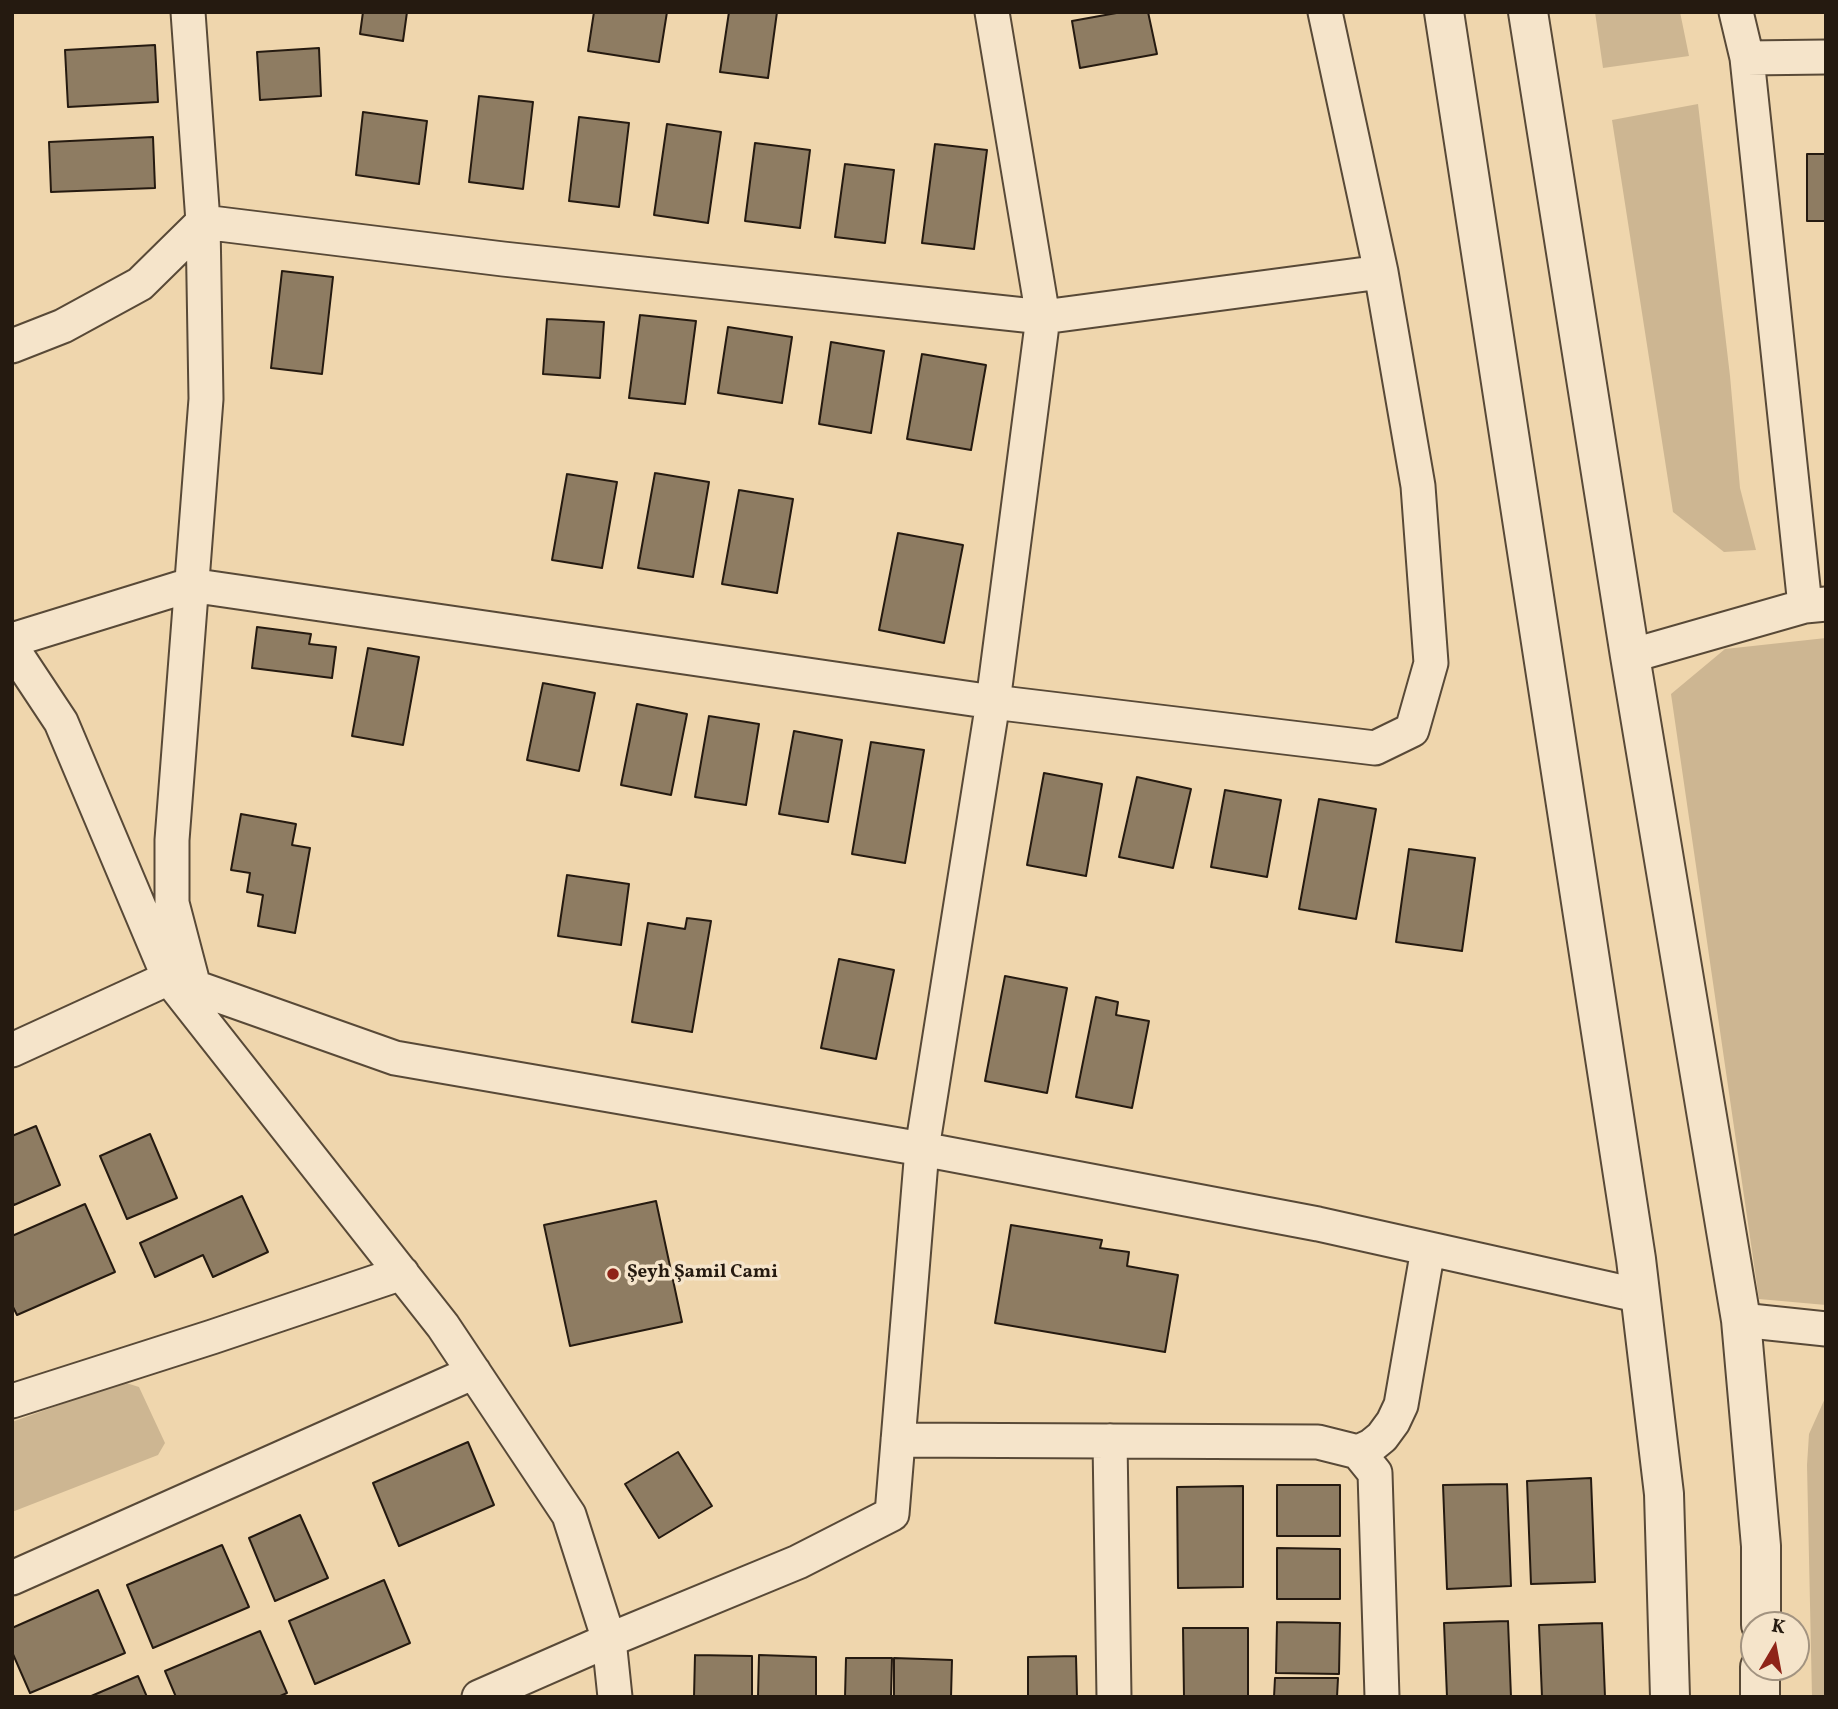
<!DOCTYPE html>
<html>
<head>
<meta charset="utf-8">
<style>
	body { margin:0 }
	#map { position:relative; width:1838px; height:1709px; overflow:hidden; background:#efd6ad; font-family:Vollkorn,serif }
	canvas { display:block }
	.frame { position:absolute; inset:0; border:14px solid #251a10; pointer-events:none }
	.north { position:absolute; left:1740px; top:1611px; width:70px; height:70px; box-sizing:border-box; background:#f5e4ca; border:2px solid #a29380; border-radius:50%; rotate:10deg; font-size:19px; font-weight:700; line-height:28px; text-align:center; color:#251a10 }
	.north::after { content:''; display:block; margin:auto; width:24px; height:32px; background:#8f2418; clip-path:polygon(50% 0,100% 100%,50% 72%,0 100%) }
</style>
</head>
<body>
<div id="map">
<canvas width="1838" height="1709"></canvas>
<div class="frame"></div>
<div class="north">K</div>
</div>
<script>
const c = document.querySelector('canvas').getContext('2d');
c.lineJoin = 'round';
function paint(path, color) { c.fillStyle = color; c.fill(path, 'evenodd'); }
const shape = rows => new Path2D(rows.map(r => 'M' + r).join(''));
function trace(path, color, width, dash) { c.strokeStyle = color; c.lineWidth = width; c.lineCap = dash ? 'butt' : 'round'; c.setLineDash(dash || []); c.stroke(path); }
function drawText(font, color, halo, rows, align = 'center') {
  c.font = font + ' Vollkorn,serif'; c.lineWidth = 7; c.setLineDash([]); c.textBaseline = 'middle'; c.strokeStyle = halo; c.fillStyle = color; for (const [text, x, y, turn = 0] of rows) {
    c.save(); c.translate(x, y); c.rotate((+turn || 0) * Math.PI / 180); c.textAlign = isNaN(turn) ? turn : align; if (halo) c.strokeText(text, 0, 0); c.fillText(text, 0, 0); c.restore();
  }
}
paint(shape([
	[1595,12,1680,12,1689,56,1603,68],
	[1698,104,1730,376,1740,488,1756,550,1724,552,1673,512,1612,120],
	[1826,638,1826,1305,1759,1299,1671,694,1725,649],
	[123,1382,139,1387,165,1443,158,1455,12,1512,12,1422],
	[1826,1396,1826,1697,1812,1697,1807,1465,1809,1434]
]), '#cdb692');
const building = shape([
	[363,12,407,12,403,41,360,34,363,12],
	[594,12,667,12,659,62,588,51,594,12],
	[729,12,777,12,768,78,720,72,729,12],
	[1122,12,1148,12,1157,54,1080,68,1072,21,1122,12],
	[155,45,158,102,68,107,65,50,155,45],
	[319,48,321,96,260,100,257,52,319,48],
	[479,96,533,102,523,189,469,182,479,96],
	[363,112,427,121,419,184,356,175,363,112],
	[579,117,629,123,619,207,569,201,579,117],
	[667,124,721,132,708,223,654,215,667,124],
	[153,137,155,188,51,192,49,142,153,137],
	[755,143,810,150,800,228,745,221,755,143],
	[935,144,987,150,974,249,922,243,935,144],
	[1807,154,1826,154,1826,221,1807,221,1807,154],
	[845,164,894,170,885,243,835,237,845,164],
	[282,271,333,277,322,374,271,368,282,271],
	[640,315,696,321,685,404,629,398,640,315],
	[547,319,604,322,600,378,543,374,547,319],
	[728,327,792,337,782,403,718,393,728,327],
	[831,342,884,351,871,433,819,424,831,342],
	[922,354,986,365,971,450,907,439,922,354],
	[655,473,709,482,693,577,638,568,655,473],
	[567,474,617,482,602,568,552,560,567,474],
	[739,490,793,499,777,593,722,584,739,490],
	[898,533,963,545,944,643,879,630,898,533],
	[257,627,311,634,309,644,336,647,332,678,252,668,257,627],
	[368,648,419,657,403,745,352,736,368,648],
	[543,683,595,693,579,771,527,760,543,683],
	[637,704,687,714,671,795,621,785,637,704],
	[709,716,759,724,746,805,695,797,709,716],
	[794,731,842,740,828,822,779,814,794,731],
	[871,742,924,750,905,863,852,854,871,742],
	[1044,773,1102,784,1086,876,1027,865,1044,773],
	[1137,777,1191,789,1173,868,1119,857,1137,777],
	[1225,790,1281,800,1267,877,1211,867,1225,790],
	[1319,799,1376,809,1356,919,1299,909,1319,799],
	[241,814,296,824,292,845,310,848,295,933,258,926,263,895,247,892,250,873,231,870,241,814],
	[1409,849,1475,858,1462,951,1396,942,1409,849],
	[567,875,629,884,621,945,558,936,567,875],
	[687,918,711,921,692,1032,632,1022,648,923,685,929,687,918],
	[839,959,894,970,876,1059,821,1048,839,959],
	[1005,976,1067,988,1047,1093,985,1081,1005,976],
	[1096,997,1118,1002,1116,1015,1149,1021,1132,1108,1076,1097,1096,997],
	[36,1126,60,1185,14,1205,12,1200,12,1136,36,1126],
	[150,1134,177,1198,127,1219,100,1156,150,1134],
	[242,1196,268,1252,213,1277,203,1255,155,1277,140,1243,242,1196],
	[656,1201,682,1322,570,1346,544,1225,656,1201],
	[85,1204,115,1272,17,1315,12,1305,12,1236,85,1204],
	[1011,1225,1102,1240,1100,1248,1129,1252,1127,1266,1178,1275,1165,1352,995,1323,1011,1225],
	[468,1442,494,1505,399,1546,373,1483,468,1442],
	[678,1452,712,1506,659,1538,625,1484,678,1452],
	[1591,1478,1595,1582,1531,1584,1527,1481,1591,1478],
	[1507,1484,1511,1586,1447,1589,1443,1485,1507,1484],
	[1277,1485,1340,1485,1340,1536,1277,1536,1277,1485],
	[1243,1486,1243,1587,1178,1588,1177,1487,1243,1486],
	[300,1515,328,1578,275,1601,249,1538,300,1515],
	[222,1545,249,1607,153,1648,127,1585,222,1545],
	[1277,1548,1340,1549,1340,1599,1277,1599,1277,1548],
	[384,1580,410,1643,315,1684,289,1621,384,1580],
	[98,1590,125,1653,30,1693,12,1652,12,1628,98,1590],
	[1508,1621,1511,1697,1447,1697,1444,1623,1508,1621],
	[1277,1622,1340,1623,1339,1674,1276,1673,1277,1622],
	[1602,1623,1605,1697,1542,1697,1539,1625,1602,1623],
	[1183,1628,1248,1628,1248,1697,1184,1697,1183,1628],
	[260,1631,287,1693,278,1697,176,1697,165,1671,260,1631],
	[695,1655,752,1656,752,1697,694,1697,695,1655],
	[759,1655,816,1657,816,1697,758,1697,759,1655],
	[1076,1656,1077,1697,1028,1697,1028,1657,1076,1656],
	[846,1658,892,1658,891,1697,845,1697,846,1658],
	[894,1658,952,1660,951,1697,894,1697,894,1658],
	[138,1676,147,1697,89,1697,138,1676],
	[1275,1678,1338,1678,1337,1697,1274,1697,1275,1678]
]);
paint(building, '#8e7c62');
trace(building, '#251a10', 2);
const minor = shape([
	[188,12,203,222,206,399,172,840,172,903,194,987],
	[1736,12,1747,58,1805,606],
	[1747,58,1826,57],
	[12,346,63,326,140,284,203,222,503,259,1043,317,1381,272],
	[12,640,190,585,993,702,1375,748,1412,730,1431,663,1418,486,1381,272,1325,12],
	[12,648,61,722,169,978,443,1326,569,1515,609,1640,615,1697],
	[1630,656,1805,606,1826,604],
	[12,1050,169,978,395,1058,922,1149,1318,1224,1641,1296],
	[1741,1320,1826,1329],
	[12,1401,212,1337,402,1273],
	[898,1440,1318,1442,1358,1452,1375,1473,1382,1697],
	[1110,1441,1114,1697],
	[1358,1452,1371,1446,1382,1437,1393,1422,1401,1405,1428,1249],
	[12,1578,474,1372],
	[479,1697,609,1640,798,1562,892,1514,922,1149,993,702,1043,317,992,12]
]);
const tertiary = shape([
	[1444,12,1636,1259,1664,1494,1670,1697],
	[1528,12,1630,656,1741,1320,1761,1546,1761,1625],
	[1760,1697,1760,1667]
]);
trace(minor, '#584937', 37);
trace(tertiary, '#584937', 42);
trace(minor, '#f5e4ca', 33);
trace(tertiary, '#f5e4ca', 38);
for (const [x, y, r, color] of [
	[613,1274,7,"#8f2418"]
]) { const dot = new Path2D(); dot.arc(x, y, r, 0, 2 * Math.PI); c.fillStyle = color; c.fill(dot); trace(dot, '#f5e4ca', 2.5); }
drawText('bold 19px', '#251a10', '#f5e4ca', [
	["Şeyh Şamil Cami",627,1274]
], 'left');
</script>
</body>
</html>
